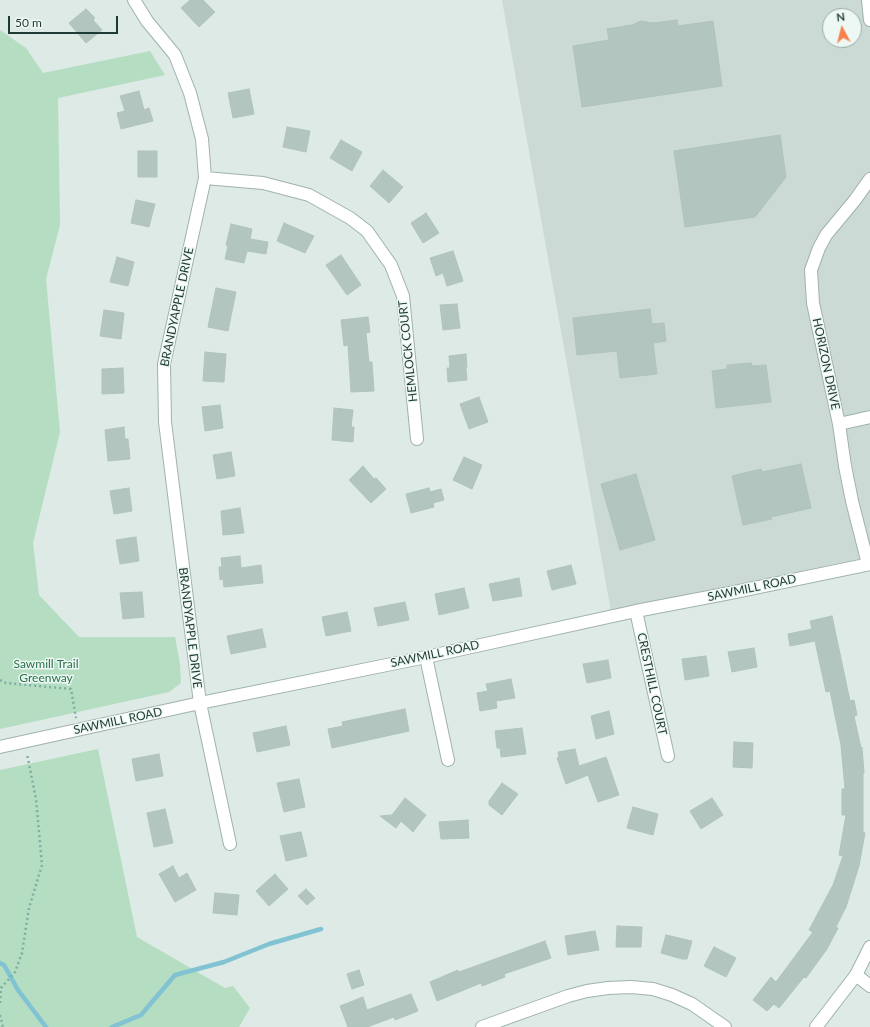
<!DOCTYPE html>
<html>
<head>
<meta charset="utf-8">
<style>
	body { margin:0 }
	#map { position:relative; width:870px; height:1027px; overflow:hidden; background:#ddeae5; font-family:Lato,sans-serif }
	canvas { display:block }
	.north { position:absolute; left:822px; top:8px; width:40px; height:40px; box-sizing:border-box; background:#edf7f3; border:1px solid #9aaba7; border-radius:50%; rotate:353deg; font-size:11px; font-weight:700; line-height:16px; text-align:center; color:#1e3a34 }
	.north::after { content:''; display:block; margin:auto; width:14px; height:18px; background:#f9814c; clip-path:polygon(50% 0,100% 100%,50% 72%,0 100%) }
	.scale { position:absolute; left:8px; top:16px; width:110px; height:18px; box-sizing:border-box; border:2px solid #1e3a34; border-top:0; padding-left:5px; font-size:12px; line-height:14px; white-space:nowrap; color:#1e3a34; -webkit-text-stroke:3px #edf7f3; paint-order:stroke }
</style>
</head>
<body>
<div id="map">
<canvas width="870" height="1027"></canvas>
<div class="north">N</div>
<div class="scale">50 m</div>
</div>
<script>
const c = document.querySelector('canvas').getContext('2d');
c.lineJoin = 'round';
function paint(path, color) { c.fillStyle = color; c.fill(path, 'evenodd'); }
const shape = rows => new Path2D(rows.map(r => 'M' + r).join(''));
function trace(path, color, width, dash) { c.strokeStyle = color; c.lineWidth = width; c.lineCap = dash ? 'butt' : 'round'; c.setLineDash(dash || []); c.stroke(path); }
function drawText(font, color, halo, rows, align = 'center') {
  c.font = font + ' Lato,sans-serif'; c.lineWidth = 3; c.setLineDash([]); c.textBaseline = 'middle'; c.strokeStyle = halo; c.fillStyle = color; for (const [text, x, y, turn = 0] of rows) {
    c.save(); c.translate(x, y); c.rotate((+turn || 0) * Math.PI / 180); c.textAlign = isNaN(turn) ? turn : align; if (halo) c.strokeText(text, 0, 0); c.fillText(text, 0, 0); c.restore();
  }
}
paint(shape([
	[502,0,870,0,870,564,612,617],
	[830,16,854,16,854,40,830,40]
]), '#cbdad4');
paint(shape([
	[0,30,26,48,43,73,150,51,165,75,58,98,60,225,46,279,60,432,33,543,39,595,79,637,175,637,180,664,181,683,169,692,0,729],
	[98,749,137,937,225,988,233,986,250,1008,239,1027,0,1027,0,770]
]), '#b4ddc2');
trace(shape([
	[0,963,4,965,18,990,46,1027],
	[112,1027,141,1015,175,975,224,962,269,944,321,929]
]), '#81c2d3', 4.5);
const building = shape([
	[190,0,203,0,215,12,199,27,181,8,190,0],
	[86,9,95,18,93,20,102,30,86,43,69,23,86,9],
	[677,20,678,26,713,21,722,86,582,107,573,46,609,40,607,29,632,25,641,21,653,23,677,20],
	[249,89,254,114,233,118,228,93,249,89],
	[139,91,144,110,149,108,153,121,121,129,117,113,125,111,120,96,139,91],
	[287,127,310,131,306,152,283,147,287,127],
	[780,135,786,177,755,217,685,227,674,151,780,135],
	[341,140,362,152,352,171,330,158,341,140],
	[138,151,157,151,157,177,138,177,138,151],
	[383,170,403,187,389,203,370,186,383,170],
	[136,200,155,204,149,227,131,223,136,200],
	[426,213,439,233,423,243,411,223,426,213],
	[284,223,314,236,305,253,277,241,284,223],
	[231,224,252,229,250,239,268,242,266,254,247,251,244,263,225,259,228,246,226,245,231,224],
	[453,251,463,281,447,286,443,273,436,276,430,258,453,251],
	[341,255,361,285,347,295,326,265,341,255],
	[117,257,134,262,128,286,110,282,117,257],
	[216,288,236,292,228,331,208,327,216,288],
	[457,304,460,328,443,330,440,305,457,304],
	[650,309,652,324,664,323,666,341,653,343,657,374,620,378,617,351,577,355,573,318,650,309],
	[104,310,124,313,121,339,100,336,104,310],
	[368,317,370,332,366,333,369,362,372,362,374,391,351,392,348,345,344,346,341,320,368,317],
	[205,352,226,354,224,382,203,381,205,352],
	[466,354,467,367,466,368,467,380,448,382,447,368,450,368,449,356,466,354],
	[751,363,752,366,766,365,771,402,716,408,712,371,727,369,727,365,751,363],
	[123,368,124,393,102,394,102,369,123,368],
	[479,397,488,422,469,429,460,404,479,397],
	[220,405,223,428,205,431,202,407,220,405],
	[334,408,353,410,351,427,354,427,353,442,332,440,334,408],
	[124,427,125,439,128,439,130,459,108,461,105,430,124,427],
	[231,452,235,476,217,479,213,455,231,452],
	[464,457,482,465,472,489,453,480,464,457],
	[801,464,811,508,771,517,772,519,743,525,732,476,761,469,762,472,801,464],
	[363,466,374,479,376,478,386,489,371,503,349,480,363,466],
	[636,474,655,540,620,550,601,484,636,474],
	[129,488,132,511,114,514,110,491,129,488],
	[429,488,430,492,441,489,444,500,433,503,434,507,411,513,406,494,429,488],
	[240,508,244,533,223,535,221,511,240,508],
	[136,537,139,561,120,564,116,540,136,537],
	[240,556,241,568,261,565,263,583,224,587,223,579,220,580,219,567,222,567,221,558,240,556],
	[571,565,576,584,552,590,547,571,571,565],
	[519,578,522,596,493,601,489,584,519,578],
	[464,588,469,608,439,615,435,594,464,588],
	[142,592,144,617,123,619,120,593,142,592],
	[405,602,409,620,378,626,374,608,405,602],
	[347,612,351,631,326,636,322,617,347,612],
	[832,616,850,701,854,700,857,715,854,716,861,748,862,747,864,773,863,773,863,832,865,833,859,866,846,907,836,927,838,928,827,949,806,978,804,977,779,1008,774,1004,767,1011,753,1000,771,977,776,982,813,932,809,930,833,885,843,856,839,855,846,815,842,815,842,789,845,789,841,745,830,691,826,692,815,641,790,646,788,634,812,629,810,621,832,616],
	[262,629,266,647,231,654,227,636,262,629],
	[754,648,757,667,732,672,728,652,754,648],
	[706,656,709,676,685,680,682,659,706,656],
	[608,660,611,678,587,683,583,664,608,660],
	[511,679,515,698,496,701,497,708,480,711,477,693,488,691,486,684,511,679],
	[405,709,409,731,332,748,328,729,343,726,342,722,405,709],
	[609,711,614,734,596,739,591,716,609,711],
	[286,726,290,745,257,752,253,733,286,726],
	[522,728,526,754,501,757,500,748,497,748,495,731,522,728],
	[734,742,753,743,752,768,733,767,734,742],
	[575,749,579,766,606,757,619,795,598,802,588,775,566,784,557,758,559,757,558,752,575,749],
	[159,754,163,776,136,781,132,759,159,754],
	[299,779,305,807,284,812,277,783,299,779],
	[502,783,518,794,502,815,489,805,489,801,502,783],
	[405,798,426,815,413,832,401,821,396,828,380,816,392,815,405,798],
	[712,798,723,815,701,829,690,811,712,798],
	[633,807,658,814,653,835,627,828,633,807],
	[165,809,173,843,154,847,147,813,165,809],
	[468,820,469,838,441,839,439,822,468,820],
	[301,832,307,856,286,861,280,836,301,832],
	[173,866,179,878,187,873,196,890,175,902,159,874,173,866],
	[275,874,288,889,269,906,256,891,275,874],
	[306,889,315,898,307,905,298,896,306,889],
	[215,893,239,895,237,915,213,913,215,893],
	[617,926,642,927,641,947,616,947,617,926],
	[595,931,599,950,568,955,565,936,595,931],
	[666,935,692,941,687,959,682,959,661,953,666,935],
	[545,941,551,958,504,974,505,977,482,986,481,983,437,1001,430,982,458,970,459,972,545,941],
	[714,947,736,958,726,977,704,966,714,947],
	[359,970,364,985,352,989,347,974,359,970],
	[411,994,418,1011,395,1020,394,1017,367,1027,348,1027,340,1006,363,997,367,1010,411,994]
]);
paint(building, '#b2c5be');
trace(building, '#afc4bc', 1);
const minor = shape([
	[134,0,147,21,175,55,190,93,202,139,205,178,164,364,165,422,200,703,230,844],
	[868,0,870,20],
	[205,178,263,183,309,195,350,218,367,231,391,265,403,296,417,439],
	[839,424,870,417],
	[868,564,852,501,845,466,839,424,813,303,811,270,819,248,826,235,855,200,870,179],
	[636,611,668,756],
	[426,657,448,760],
	[856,975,870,986],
	[482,1027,568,996,587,991,608,988,631,987,653,989,672,995,692,1004,725,1027]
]);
const tertiary = shape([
	[0,747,200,703,426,657,636,611,730,593,870,564],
	[816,1027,856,975,870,947]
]);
trace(minor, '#a0b2ac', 14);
trace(tertiary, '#a0b2ac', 14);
trace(shape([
	[0,680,6,683,71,689,76,718],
	[0,1003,1,988,15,972,22,953,29,908,42,865,36,799,27,754],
	[0,1015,3,1027]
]), '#7cafa2', 2.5, [2, 3]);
trace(minor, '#fff', 12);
trace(tertiary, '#fff', 12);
drawText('12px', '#1e3a34', '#edf7f3', [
	["BRANDYAPPLE DRIVE",177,307,-78],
	["HEMLOCK COURT",408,351,-96],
	["HORIZON DRIVE",826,364,78],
	["SAWMILL ROAD",752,588,-12],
	["BRANDYAPPLE DRIVE",190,628,83],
	["SAWMILL ROAD",435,654,-12],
	["CRESTHILL COURT",652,684,78],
	["SAWMILL ROAD",118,721,-12]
]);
drawText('12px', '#277248', '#edf7f3', [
	["Sawmill Trail",46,664],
	["Greenway",46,678]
]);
</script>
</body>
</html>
